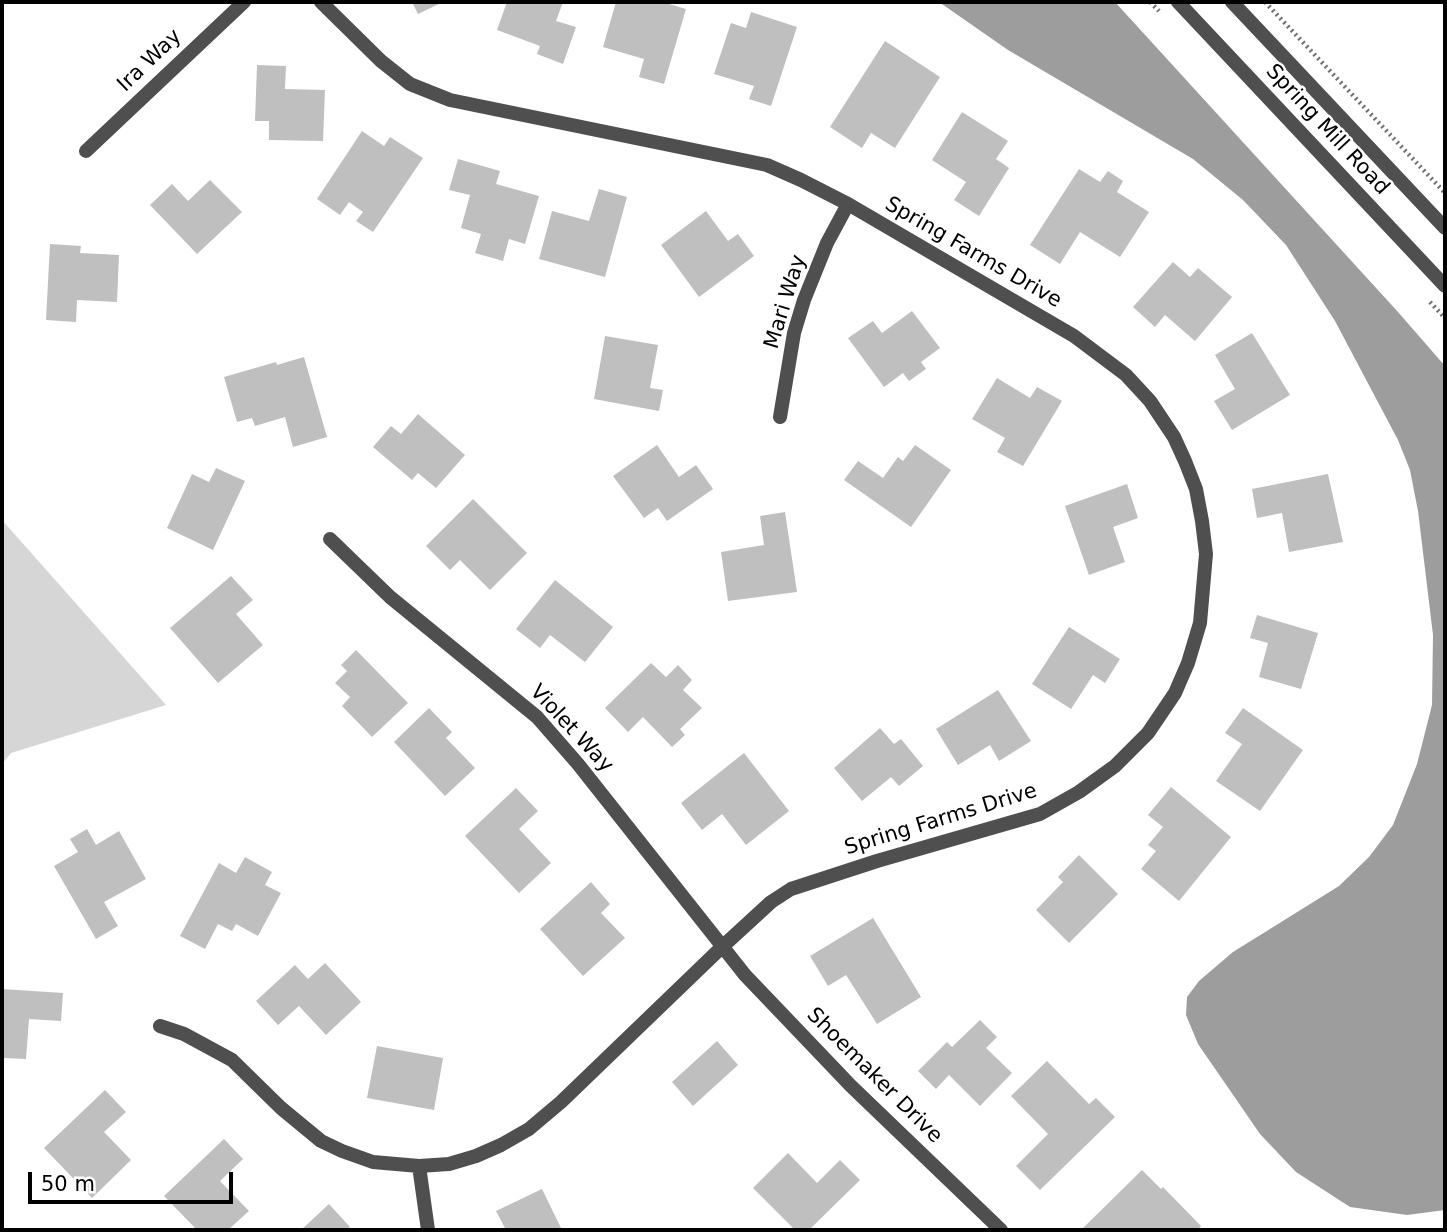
<!DOCTYPE html>
<html>
<head>
<meta charset="utf-8">
<style>
	body { margin:0 }
	#map { position:relative; width:1447px; height:1232px; overflow:hidden; background:#fff; font-family:"DejaVu Sans",sans-serif }
	canvas { display:block }
	.frame { position:absolute; inset:0; border:4px solid #000; pointer-events:none }
	.scale { position:absolute; left:28px; top:1172px; width:205px; height:32px; box-sizing:border-box; border:4px solid #000; border-top:0; padding-left:9px; font-size:21px; line-height:24px; white-space:nowrap; color:#000; -webkit-text-stroke:5px #fff; paint-order:stroke }
</style>
</head>
<body>
<div id="map">
<canvas width="1447" height="1232"></canvas>
<div class="frame"></div>
<div class="scale">50 m</div>
</div>
<script>
const c = document.querySelector('canvas').getContext('2d');
c.lineJoin = 'round';
function paint(path, color) { c.fillStyle = color; c.fill(path, 'evenodd'); }
const shape = rows => new Path2D(rows.map(r => 'M' + r).join(''));
function trace(path, color, width, dash) { c.strokeStyle = color; c.lineWidth = width; c.lineCap = dash ? 'butt' : 'round'; c.setLineDash(dash || []); c.stroke(path); }
function drawText(font, color, halo, rows, align = 'center') {
  c.font = font + ' "DejaVu Sans",sans-serif'; c.lineWidth = 5; c.setLineDash([]); c.textBaseline = 'middle'; c.strokeStyle = halo; c.fillStyle = color; for (const [text, x, y, turn = 0] of rows) {
    c.save(); c.translate(x, y); c.rotate((+turn || 0) * Math.PI / 180); c.textAlign = isNaN(turn) ? turn : align; if (halo) c.strokeText(text, 0, 0); c.fillText(text, 0, 0); c.restore();
  }
}
paint(shape([
	[2,520,166,705,11,753,2,764]
]), '#d6d6d6');
paint(shape([
	[939,2,1115,2,1398,312,1445,366,1445,1210,1407,1215,1350,1207,1296,1172,1260,1134,1198,1044,1186,1015,1187,997,1199,981,1233,952,1339,886,1369,857,1393,825,1417,764,1432,705,1433,635,1418,511,1410,470,1398,440,1335,321,1286,245,1243,200,1193,159,1008,50]
]), '#9d9d9d');
paint(shape([
	[412,2,443,2,418,14],
	[507,2,563,2,556,21,576,27,563,64,537,54,540,46,497,30],
	[616,2,662,2,686,9,664,84,639,77,644,59,603,47],
	[751,12,797,27,771,106,749,99,754,86,714,74,731,23,746,28],
	[885,41,940,77,895,148,871,133,862,148,830,127],
	[257,65,286,66,285,89,325,90,323,141,269,140,269,121,255,121],
	[962,112,1008,141,996,159,1009,168,979,216,954,200,966,182,932,160],
	[362,131,384,146,390,137,423,158,373,232,356,221,363,212,349,202,340,215,317,199],
	[458,159,500,171,496,184,539,196,525,244,509,239,503,261,475,253,481,234,461,228,470,195,449,190],
	[1079,169,1100,182,1108,171,1123,181,1117,192,1149,212,1120,257,1080,232,1060,264,1030,245],
	[210,180,242,212,197,254,150,205,172,184,188,201],
	[599,189,627,197,605,277,539,259,552,211,589,221],
	[706,211,728,241,738,234,754,256,699,297,661,245],
	[50,244,81,246,80,253,119,255,117,302,77,300,76,322,46,320],
	[1173,262,1190,277,1198,268,1232,297,1195,341,1165,315,1155,327,1133,307],
	[912,311,940,348,921,362,926,369,909,381,903,373,884,387,848,338,873,321,882,333],
	[1252,333,1290,395,1232,430,1214,401,1235,389,1215,355],
	[605,336,658,345,650,388,663,390,659,411,594,399],
	[304,357,327,437,293,447,285,417,255,426,252,418,237,422,224,377,276,362,277,365],
	[997,378,1030,398,1037,387,1062,401,1023,466,997,452,1005,438,972,419],
	[418,414,465,455,436,488,418,473,412,480,373,447,391,426,401,434],
	[657,445,679,477,696,465,713,489,667,521,658,508,644,518,613,476],
	[915,445,951,470,911,527,844,480,858,461,883,478,898,457,903,461],
	[216,468,245,481,213,550,167,528,192,474,209,482],
	[1328,474,1343,542,1289,552,1282,513,1257,518,1252,489],
	[1127,484,1138,518,1113,527,1125,562,1089,575,1065,506],
	[473,499,527,553,490,590,460,560,450,570,426,546],
	[785,512,797,592,728,601,721,552,764,545,760,516],
	[231,576,253,600,236,614,263,645,218,683,170,628],
	[555,580,613,627,585,662,550,635,540,648,516,629],
	[1257,615,1318,633,1301,689,1259,677,1268,643,1250,638],
	[1069,627,1120,659,1105,683,1093,675,1071,709,1032,684],
	[356,650,408,703,372,737,342,706,350,697,335,683,347,671,341,665],
	[651,663,666,677,678,665,692,680,683,690,702,708,680,729,685,735,672,747,643,717,628,732,605,708],
	[998,690,1031,741,999,761,990,745,958,765,936,729],
	[429,708,452,732,446,738,475,768,445,796,394,742],
	[1243,708,1303,750,1260,811,1216,781,1242,744,1225,733],
	[880,728,894,744,901,739,923,766,899,786,891,777,862,801,834,768],
	[744,753,789,811,746,845,722,814,702,830,681,803],
	[1171,787,1231,837,1179,901,1141,869,1156,851,1148,845,1163,827,1148,815],
	[516,788,538,811,519,829,551,863,519,893,465,836],
	[87,829,96,845,119,831,146,879,104,902,118,926,96,939,54,866,78,852,70,839],
	[1079,855,1118,894,1069,943,1036,910,1063,882,1058,877],
	[245,857,272,872,265,885,281,893,258,936,236,924,232,931,218,924,205,949,180,936,219,863,236,873],
	[591,882,610,904,601,913,625,938,583,976,540,929],
	[873,918,921,997,877,1024,846,975,828,986,810,956],
	[325,963,361,1002,326,1035,299,1006,278,1025,256,1001,295,965,308,979],
	[2,989,63,993,61,1021,29,1019,26,1059,2,1058],
	[980,1020,997,1037,986,1048,1012,1073,980,1106,949,1075,936,1089,918,1071,947,1042,952,1047],
	[717,1041,738,1065,693,1106,672,1082],
	[377,1046,443,1058,434,1110,367,1098],
	[1047,1061,1089,1104,1096,1098,1115,1117,1040,1190,1016,1166,1048,1134,1011,1096],
	[105,1090,126,1112,104,1132,131,1160,92,1198,44,1148],
	[224,1139,243,1159,220,1181,249,1211,228,1230,197,1230,164,1196],
	[788,1153,817,1183,840,1160,860,1180,809,1230,795,1230,753,1188],
	[1142,1170,1161,1189,1163,1187,1201,1226,1198,1230,1081,1230],
	[542,1189,562,1230,506,1230,496,1211],
	[329,1204,350,1227,346,1230,301,1230]
]), '#bfbfbf');
trace(shape([
	[1150,2,1159,11],
	[1265,2,1445,193],
	[1430,302,1445,318]
]), '#717171', 4.5, [2, 3.5]);
trace(shape([
	[86,151,244,2],
	[780,417,794,333,804,300,827,243,848,204],
	[330,539,390,597,537,717,578,764,745,975,851,1086,1001,1230],
	[160,1026,184,1034,232,1060,281,1108,321,1141,342,1151,373,1162,419,1166,449,1164,476,1156,501,1145,529,1129,561,1102,722,947,771,902,791,889,877,861,1040,814,1079,792,1115,766,1148,733,1175,693,1188,663,1200,623,1206,554,1202,521,1196,489,1185,461,1174,437,1150,401,1126,375,1074,336,848,204,801,180,767,165,450,100,410,84,381,61,321,2],
	[419,1166,428,1230]
]), '#4f4f4f', 14);
trace(shape([
	[1178,2,1445,286],
	[1232,2,1445,228]
]), '#4f4f4f', 14);
drawText('21px', '#000', '#fff', [
	["Ira Way",150,61,-44],
	["Spring Mill Road",1327,130,47],
	["Spring Farms Drive",973,253,30],
	["Mari Way",786,302,-73],
	["Violet Way",571,729,47],
	["Spring Farms Drive",941,820,-17],
	["Shoemaker Drive",874,1076,45]
]);
</script>
</body>
</html>
